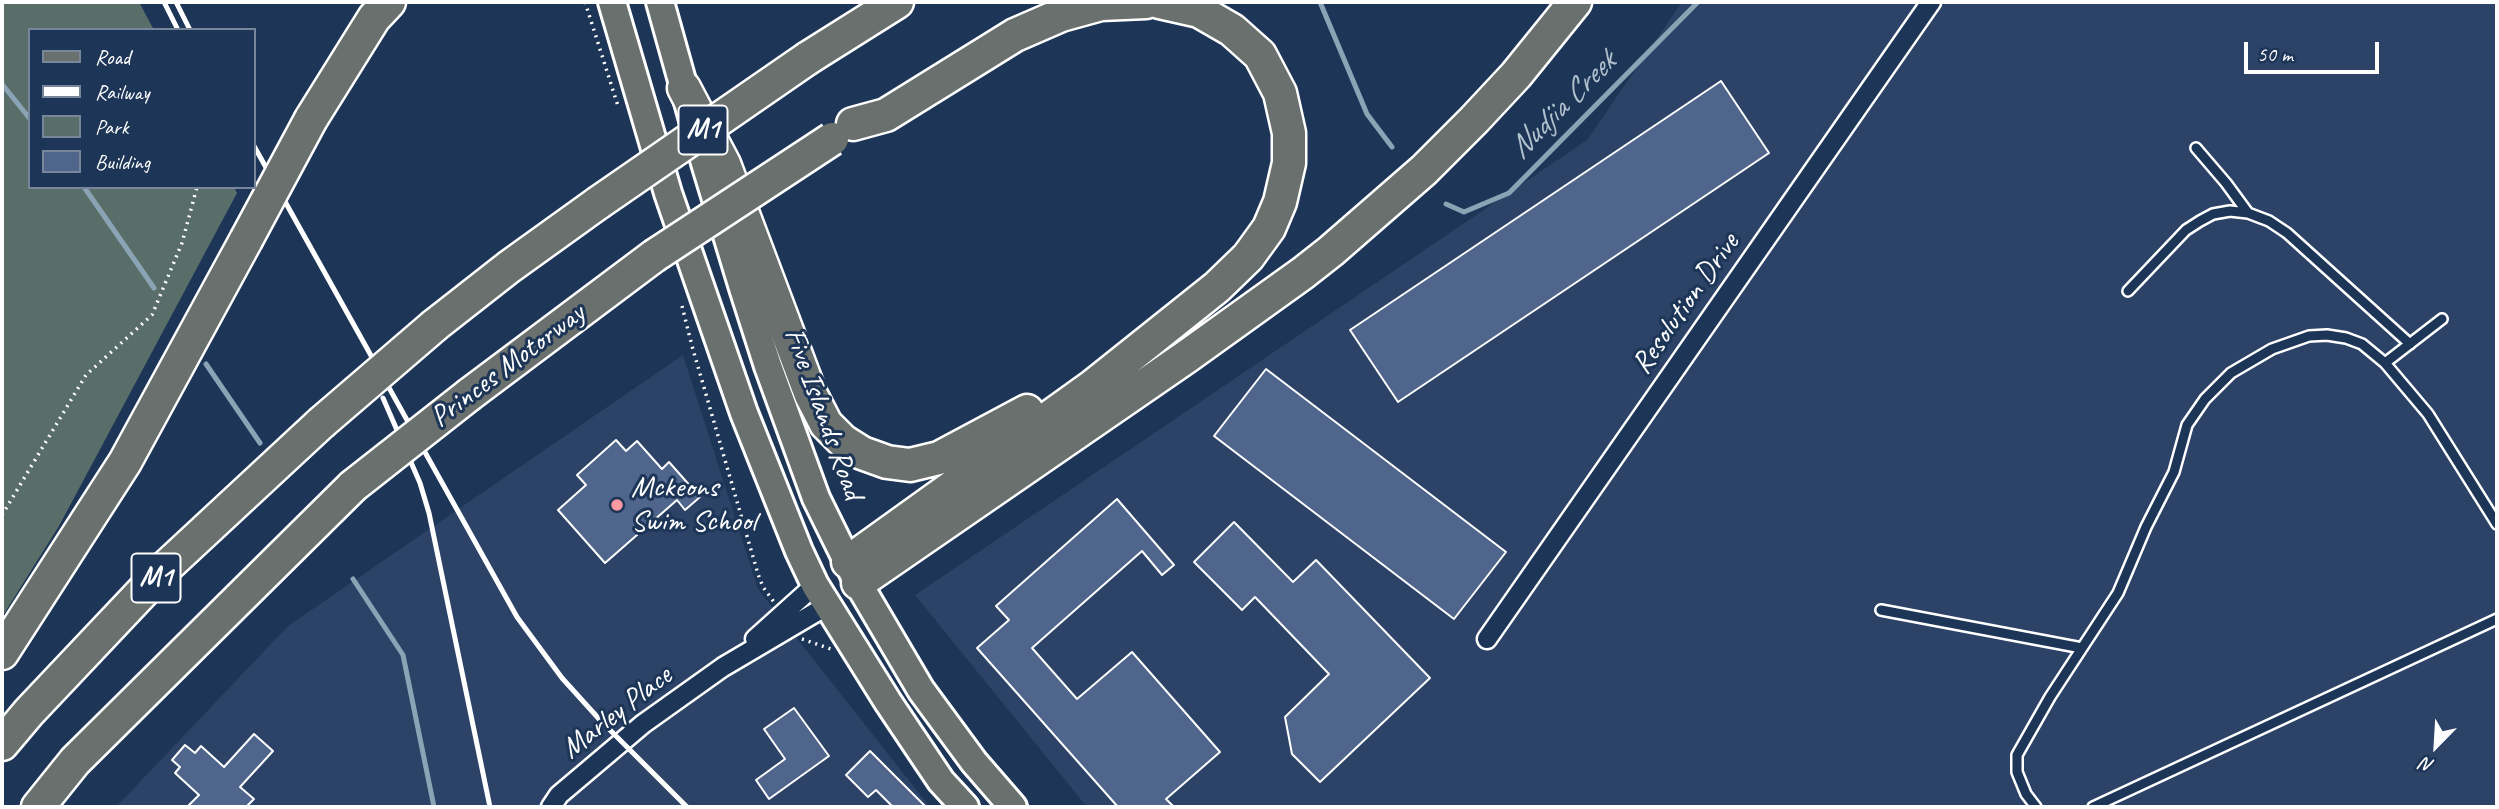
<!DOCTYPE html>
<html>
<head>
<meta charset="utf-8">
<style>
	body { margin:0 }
	#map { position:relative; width:2499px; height:809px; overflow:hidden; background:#1d3557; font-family:Caveat,sans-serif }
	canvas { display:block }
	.frame { position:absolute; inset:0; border:4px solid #fff; pointer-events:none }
	.legend { position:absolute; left:28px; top:28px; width:228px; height:161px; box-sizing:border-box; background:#1d3557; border:2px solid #77869a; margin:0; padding:9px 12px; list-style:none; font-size:21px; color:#fff }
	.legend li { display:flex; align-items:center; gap:14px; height:35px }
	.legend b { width:35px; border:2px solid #77869a }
	.north { position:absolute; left:2401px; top:711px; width:70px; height:70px; -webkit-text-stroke:5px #1d3557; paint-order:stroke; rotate:204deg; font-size:19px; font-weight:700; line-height:28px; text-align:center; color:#fff }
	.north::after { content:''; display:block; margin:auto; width:24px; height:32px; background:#fff; clip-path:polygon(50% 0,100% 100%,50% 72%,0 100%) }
	.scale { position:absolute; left:2244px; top:42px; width:135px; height:32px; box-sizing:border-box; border:4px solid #fff; border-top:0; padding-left:9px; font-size:21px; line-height:24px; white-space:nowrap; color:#fff; -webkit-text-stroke:5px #1d3557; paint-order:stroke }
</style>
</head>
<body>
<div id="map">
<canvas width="2499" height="809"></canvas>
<div class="frame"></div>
<ul class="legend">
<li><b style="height:9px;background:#6a706d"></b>Road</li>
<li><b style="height:9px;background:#fff"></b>Railway</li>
<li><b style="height:19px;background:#596e69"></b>Park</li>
<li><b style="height:19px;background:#4f658c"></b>Building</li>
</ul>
<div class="north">N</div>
<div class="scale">50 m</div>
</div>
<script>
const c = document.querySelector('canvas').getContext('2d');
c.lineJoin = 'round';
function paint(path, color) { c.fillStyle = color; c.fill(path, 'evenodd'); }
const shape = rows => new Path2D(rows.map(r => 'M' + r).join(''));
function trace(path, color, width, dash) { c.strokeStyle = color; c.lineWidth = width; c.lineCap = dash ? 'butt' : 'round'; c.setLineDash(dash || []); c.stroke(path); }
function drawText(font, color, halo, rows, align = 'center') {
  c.font = font + ' Caveat,sans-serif'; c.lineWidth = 6; c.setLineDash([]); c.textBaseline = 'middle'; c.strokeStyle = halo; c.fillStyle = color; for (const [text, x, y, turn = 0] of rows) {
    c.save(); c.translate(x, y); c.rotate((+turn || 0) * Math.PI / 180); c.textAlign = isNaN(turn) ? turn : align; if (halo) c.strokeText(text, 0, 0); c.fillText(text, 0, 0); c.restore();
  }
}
paint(shape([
	[1682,2,2497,2,2497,807,1087,807,915,595,1587,140],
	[683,355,758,589,930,807,116,807,288,626]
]), '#2c4367');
paint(shape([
	[2,2,139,2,154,30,30,30,30,187,234,187,237,193,59,526,2,617]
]), '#596e69');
trace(shape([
	[1320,2,1367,114,1392,147],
	[2,84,30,119],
	[84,187,154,288],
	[1446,204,1464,212,1509,193,1698,2],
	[206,364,260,443],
	[353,579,403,655,434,807]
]), '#8ba4b5', 5);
const building = shape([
	[1721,81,1769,153,1398,402,1350,330,1721,81],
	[1266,369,1506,552,1454,619,1214,436,1266,369],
	[616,440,626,451,637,441,662,469,669,462,700,497,685,510,677,500,605,563,558,510,586,485,577,475,616,440],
	[1117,499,1174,565,1162,575,1142,551,1032,648,1077,699,1132,652,1220,752,1166,799,1174,807,1118,807,977,648,1009,620,996,606,1117,499],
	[1234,522,1293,582,1316,560,1430,678,1320,782,1292,754,1285,717,1329,674,1255,597,1242,610,1194,562,1234,522],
	[794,708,829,756,769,799,756,780,785,759,764,729,794,708],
	[254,734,273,751,240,787,254,799,246,807,187,807,199,795,175,773,180,767,172,760,185,745,195,753,201,746,224,767,254,734],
	[870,751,926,807,893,807,876,790,868,797,846,775,870,751]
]);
paint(building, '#4f658c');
trace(building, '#fff', 2);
const service = shape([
	[2196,148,2226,183,2248,213,2269,221,2287,233,2410,344],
	[2128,291,2186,230,2200,221,2213,214,2230,211,2248,213],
	[2385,363,2442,319],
	[1881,610,2082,648],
	[2036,807,2026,794,2017,772,2017,755,2050,697,2118,593,2146,527,2174,472,2187,425,2205,399,2231,373,2272,349,2309,336,2327,335,2346,338,2362,344,2385,363,2428,414,2497,524],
	[2093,807,2497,619]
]);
const minor = shape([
	[755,639,815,585],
	[1487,639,1931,2],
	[551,807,559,795,643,724,723,667,828,605]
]);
const primary = shape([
	[612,2,668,193,744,413,799,551,815,585,888,702,941,781,965,807],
	[660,2,705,163,743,288,768,366,816,498,858,583,921,690,974,762,1013,807]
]);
const motorway = shape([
	[808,58,897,2],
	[684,88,724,164,811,395,826,424,843,441,862,453,887,462,910,465,939,458,1027,411],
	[311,119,374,18,389,2],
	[853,124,886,115,1015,35,1061,15,1101,4,1146,2],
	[435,325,509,267,598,203],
	[470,394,654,256],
	[848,562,1093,386,1217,287,1248,257,1269,228,1280,202,1289,163,1289,133,1280,93,1260,55,1232,30,1199,11,1159,2],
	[858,583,1186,357,1303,273,1331,251,1424,170,1474,120,1516,75,1575,2],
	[2,653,125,462,246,240],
	[2,744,29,712,166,567,321,423],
	[38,807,75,761,353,486]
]);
trace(service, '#fff', 14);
trace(minor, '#fff', 23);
trace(primary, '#fff', 32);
trace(motorway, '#fff', 37);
trace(shape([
	[585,2,618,106],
	[72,29,73,30],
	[682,306,692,346,758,574,763,587,774,602],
	[2,515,86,375,152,315,182,243,197,187],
	[802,639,831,649]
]), '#fff', 3.5, [2, 5]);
trace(service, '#1d3557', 9);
trace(minor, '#1d3557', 18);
trace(primary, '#6a706d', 26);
trace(motorway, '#6a706d', 32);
trace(shape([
	[164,2,178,30],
	[176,2,190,30],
	[254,146,517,617,562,678,600,720,687,807],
	[383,398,420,483,429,513,490,807]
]), '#fff', 5);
const motorwayBridge = shape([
	[598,203,808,58],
	[246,240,311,119],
	[654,256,832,139],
	[321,423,435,325],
	[353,486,470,394]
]);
trace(motorwayBridge, '#fff', 37, []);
trace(motorwayBridge, '#6a706d', 32);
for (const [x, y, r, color] of [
	[617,505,7,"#ff9aa2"]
]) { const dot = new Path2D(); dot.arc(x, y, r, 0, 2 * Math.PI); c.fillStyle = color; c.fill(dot); trace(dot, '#1d3557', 2.5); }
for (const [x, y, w] of [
	[703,130,49],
	[156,578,49]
]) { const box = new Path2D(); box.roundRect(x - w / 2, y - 24.5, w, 49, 5); c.fillStyle = '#1d3557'; c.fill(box); trace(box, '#fff', 2); }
drawText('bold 28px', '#fff', null, [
	["M1",703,130],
	["M1",156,578]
]);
drawText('30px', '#fff', '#1d3557', [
	["Resolution Drive",1686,304,-55],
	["Princes Motorway",508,366,-37],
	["Five Islands Road",823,414,70],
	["Marley Place",617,713,-38]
]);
drawText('30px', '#fff', '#1d3557', [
	["Mckeons",631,488],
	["Swim School",631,522]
], 'left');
drawText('italic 32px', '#b1c2ce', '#1d3557', [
	["Nudjia Creek",1563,106,-45]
]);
</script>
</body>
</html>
